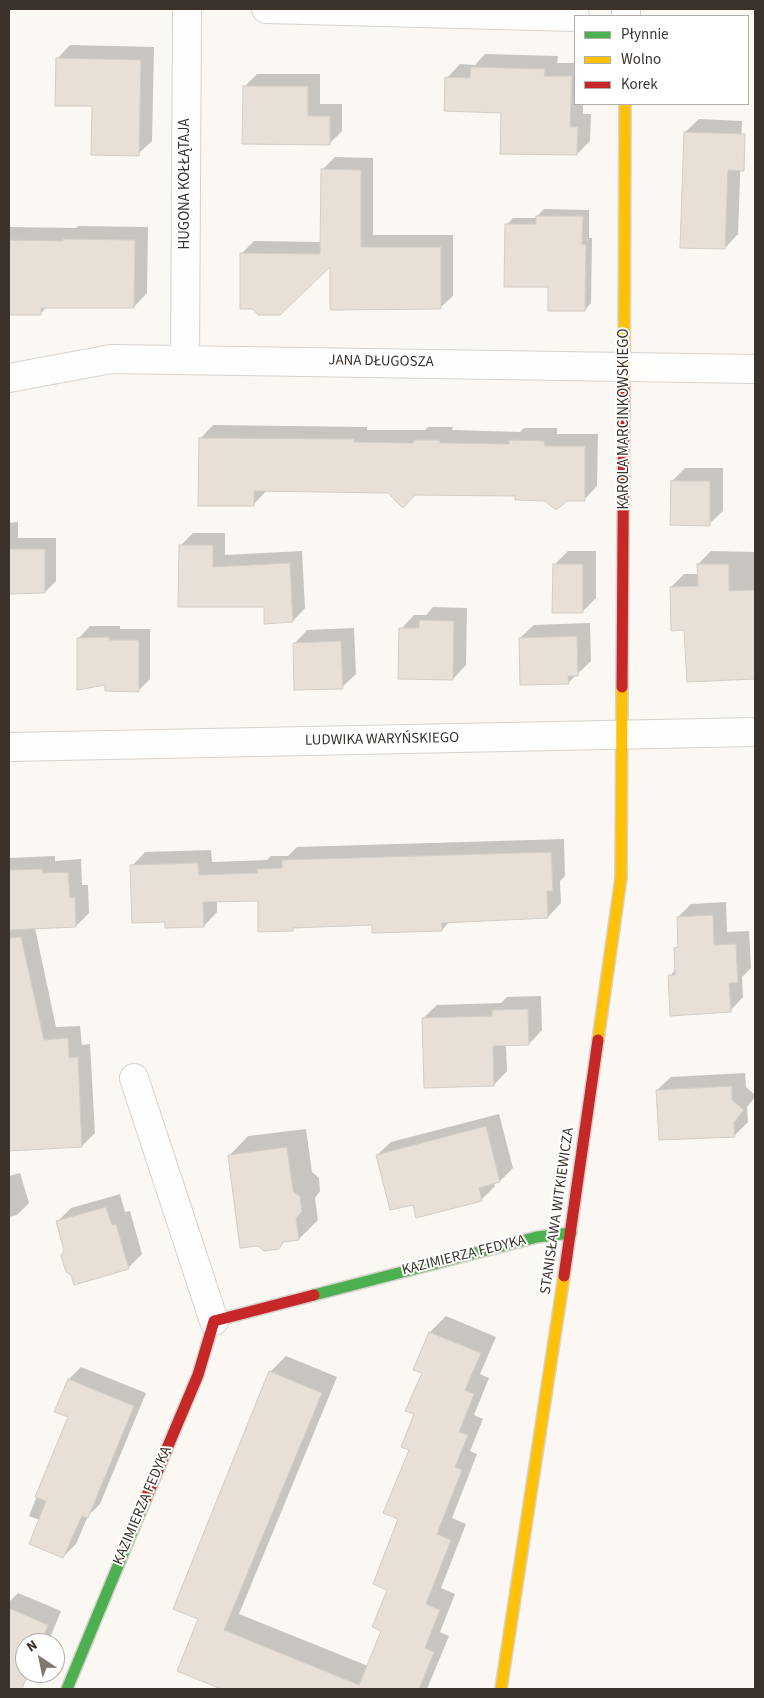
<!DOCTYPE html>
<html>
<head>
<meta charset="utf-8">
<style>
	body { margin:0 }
	#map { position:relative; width:764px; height:1698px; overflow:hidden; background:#fbf7f2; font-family:"Source Sans 3",sans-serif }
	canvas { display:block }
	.frame { position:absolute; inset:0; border:10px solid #3b332b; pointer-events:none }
	.legend { position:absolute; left:574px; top:15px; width:175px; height:90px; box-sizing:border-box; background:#fff; border:1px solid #b1adaa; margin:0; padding:6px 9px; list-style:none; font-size:15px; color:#3b332b }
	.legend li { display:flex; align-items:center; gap:10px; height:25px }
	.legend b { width:25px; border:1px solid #b1adaa }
	.north { position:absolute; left:15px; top:1633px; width:50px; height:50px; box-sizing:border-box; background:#fff; border:1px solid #b1adaa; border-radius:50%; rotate:326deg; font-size:14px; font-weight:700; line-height:20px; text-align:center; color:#3b332b }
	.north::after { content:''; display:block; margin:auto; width:18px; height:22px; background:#7e7871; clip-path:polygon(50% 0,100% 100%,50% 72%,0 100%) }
</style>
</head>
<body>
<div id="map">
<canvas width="764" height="1698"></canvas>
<div class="frame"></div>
<ul class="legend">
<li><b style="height:6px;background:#4caf50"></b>Płynnie</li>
<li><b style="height:6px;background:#ffc107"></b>Wolno</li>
<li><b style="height:6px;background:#c62828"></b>Korek</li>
</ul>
<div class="north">N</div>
</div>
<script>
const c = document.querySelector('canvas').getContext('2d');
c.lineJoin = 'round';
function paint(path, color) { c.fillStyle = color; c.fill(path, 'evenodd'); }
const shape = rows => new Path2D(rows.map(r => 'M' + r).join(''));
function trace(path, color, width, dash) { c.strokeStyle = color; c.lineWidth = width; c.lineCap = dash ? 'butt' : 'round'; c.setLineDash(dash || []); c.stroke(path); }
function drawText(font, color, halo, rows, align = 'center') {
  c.font = font + ' "Source Sans 3",sans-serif'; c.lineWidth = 4; c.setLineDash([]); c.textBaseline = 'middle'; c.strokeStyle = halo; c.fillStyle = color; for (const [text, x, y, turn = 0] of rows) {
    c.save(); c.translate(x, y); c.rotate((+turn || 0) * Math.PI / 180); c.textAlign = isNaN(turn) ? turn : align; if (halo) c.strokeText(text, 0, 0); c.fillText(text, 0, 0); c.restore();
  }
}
paint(shape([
	[70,45,154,47,152,141,138,154,93,105,57,59],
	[485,54,558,56,557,63,575,63,575,104,583,104,583,114,591,114,590,141,577,154,447,78,460,64,475,65],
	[257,74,320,74,320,104,342,104,342,131,329,144,245,86],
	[699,119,742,121,738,234,725,248,685,132],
	[335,157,373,158,373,235,453,235,453,296,440,308,331,264,241,254,254,241,322,242,322,170],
	[544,209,589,210,589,238,592,238,591,303,585,310,549,286,506,225,513,218,537,218,537,216],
	[78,226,148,227,147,293,134,307,48,306,40,314,9,314,9,227,76,228],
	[213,425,367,427,367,430,425,430,428,427,453,427,452,430,520,432,524,428,557,428,557,434,598,434,597,486,584,500,546,499,516,495,267,490,253,505,200,439],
	[685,468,723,468,723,511,709,524,672,481],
	[18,522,18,538,56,538,56,581,45,592,9,593,9,523],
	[193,533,225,533,225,555,302,551,305,608,293,621,265,606,180,546],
	[568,551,596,551,596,598,582,612,554,565],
	[711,551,755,552,755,678,688,680,686,629,671,587,684,574,699,574,698,564],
	[433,607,467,608,466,665,453,679,401,629,414,615,426,615],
	[590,623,591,661,568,683,520,638,534,625],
	[90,626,120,626,120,629,150,629,150,679,139,690,106,684,79,638],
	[354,628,356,674,342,687,294,644,307,630],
	[564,839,565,876,560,881,561,903,548,917,450,921,442,930,373,924,295,926,292,929,259,900,217,901,217,912,204,926,166,921,132,866,145,852,211,850,212,862,267,860,271,856,288,856,297,847],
	[55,856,55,861,81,859,82,885,88,885,89,913,76,926,35,928,56,1027,80,1026,82,1045,90,1044,95,1133,82,1146,15,1092,9,1093,9,858],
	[726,902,727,932,749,931,751,968,742,977,743,997,730,1011,670,976,676,969,675,948,680,944,678,917,691,904],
	[541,996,542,1030,529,1044,506,1045,507,1071,494,1085,423,1018,437,1005,501,1003,507,997],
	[745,1073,746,1087,755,1095,755,1097,747,1107,748,1122,734,1136,657,1090,671,1077],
	[499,1114,513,1168,500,1181,494,1183,495,1186,481,1200,414,1203,377,1155,391,1142],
	[306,1129,312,1172,319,1178,320,1191,315,1198,318,1220,299,1239,285,1241,278,1248,229,1156,248,1136],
	[20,1173,29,1203,17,1215,9,1217,9,1176],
	[120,1194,125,1212,130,1211,142,1254,128,1268,66,1250,57,1222,71,1208],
	[446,1316,496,1337,480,1374,489,1378,474,1415,483,1419,470,1451,477,1454,452,1518,466,1524,441,1588,455,1594,440,1632,449,1636,427,1689,225,1689,178,1670,199,1619,270,1372,286,1356,337,1377,239,1614,368,1666,383,1630,416,1413,424,1372,415,1369,430,1332],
	[81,1367,146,1393,100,1504,88,1516,76,1544,63,1557,40,1520,29,1516,69,1416,69,1379],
	[18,1593,61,1611,48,1643,25,1643,25,1673,29,1673,27,1675,9,1668,9,1602]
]), '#0003');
const building = shape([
	[56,58,141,60,139,156,91,155,92,106,55,106,56,58],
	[471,67,545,69,544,76,572,76,570,127,578,127,577,155,500,154,501,113,444,111,445,77,470,78,471,67],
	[243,86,308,86,308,116,330,116,330,145,242,144,243,86],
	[684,132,745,134,744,171,728,170,725,249,680,248,684,132],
	[321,169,361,170,361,247,441,247,441,309,330,310,330,267,280,315,258,315,253,309,240,309,240,253,320,254,321,169],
	[536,216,583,216,582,244,586,245,585,311,548,311,548,287,504,287,505,224,536,224,536,216],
	[63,239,135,240,134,308,41,308,41,315,9,315,9,240,63,241,63,239],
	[199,438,354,439,354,442,413,443,414,440,440,440,440,443,509,444,509,440,544,441,545,446,585,446,585,501,567,501,556,510,545,501,515,500,515,496,415,495,403,508,388,493,254,491,254,506,198,506,199,438],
	[671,481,710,481,710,526,670,525,671,481],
	[179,545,213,545,213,567,290,563,293,622,264,624,264,607,178,607,179,545],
	[9,549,45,549,45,593,9,594,9,549],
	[553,564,583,564,583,613,552,613,553,564],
	[697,564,729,564,729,591,755,590,755,679,687,682,684,630,671,631,670,587,698,586,697,564],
	[419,620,454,621,453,680,398,679,399,628,419,628,419,620],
	[577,636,578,676,568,676,569,684,520,685,519,638,577,636],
	[109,637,109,640,139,640,139,692,105,691,105,685,77,690,77,638,109,637],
	[341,641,343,689,294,690,293,643,341,641],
	[551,852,553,891,547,891,548,918,442,923,442,931,372,933,372,925,293,928,293,931,258,932,258,901,203,902,204,927,165,928,165,922,132,923,130,865,198,863,199,875,257,873,257,869,282,868,282,860,551,852],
	[42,869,43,873,68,872,70,898,75,897,76,927,9,930,9,870,42,869],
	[713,915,714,945,736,944,738,983,729,983,731,1012,670,1016,668,975,675,975,674,948,678,947,677,917,713,915],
	[21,937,44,1040,68,1038,69,1058,78,1057,82,1147,9,1151,9,938,21,937],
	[528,1009,529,1045,493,1046,494,1086,424,1088,422,1018,492,1016,492,1010,528,1009],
	[732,1086,732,1100,744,1110,734,1122,735,1137,659,1140,656,1090,732,1086],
	[486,1126,500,1182,479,1188,482,1201,416,1218,413,1205,390,1210,376,1155,486,1126],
	[287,1147,293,1191,300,1197,302,1212,296,1218,299,1240,283,1242,279,1249,264,1251,258,1246,240,1248,228,1155,287,1147],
	[106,1207,112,1225,116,1224,129,1269,74,1285,71,1275,66,1272,61,1256,64,1250,56,1221,106,1207],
	[429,1332,481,1353,465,1390,474,1394,459,1432,468,1435,455,1467,462,1470,437,1534,451,1540,426,1604,440,1610,425,1648,434,1652,419,1689,221,1689,177,1671,198,1619,173,1609,269,1371,322,1393,224,1630,359,1685,381,1631,372,1627,387,1590,373,1584,398,1519,383,1513,409,1450,401,1447,414,1414,405,1411,422,1373,413,1370,429,1332],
	[68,1379,134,1406,88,1518,82,1516,63,1558,29,1544,46,1501,35,1497,68,1417,54,1412,68,1379],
	[9,1608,48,1625,41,1643,25,1643,25,1673,28,1673,22,1689,9,1689,9,1608]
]);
paint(building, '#e8e0d6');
trace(building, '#d1ccc6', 1);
const street = shape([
	[266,9,575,17],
	[626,16,626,9],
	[185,359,187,9],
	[9,378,111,359,755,369],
	[9,747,755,732],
	[134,1078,214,1321]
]);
const fast = shape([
	[314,1295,537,1237,571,1233],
	[67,1689,144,1503]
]);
const slow = shape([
	[624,387,625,104],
	[598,1040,621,878,622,687],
	[501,1689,564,1276]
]);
const jam = shape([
	[622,687,624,387],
	[564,1276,598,1040],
	[144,1503,198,1375,214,1321,314,1295]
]);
trace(street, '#d7d2cb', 30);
trace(fast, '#d7d2cb', 14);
trace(slow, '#d7d2cb', 14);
trace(jam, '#d7d2cb', 14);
trace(street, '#fefefd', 28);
trace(fast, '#4caf50', 11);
trace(slow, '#ffc107', 11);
trace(jam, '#c62828', 11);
drawText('15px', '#3b332b', '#fff', [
	["HUGONA KOŁŁĄTAJA",186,184,-90],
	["JANA DŁUGOSZA",381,362,1],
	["KAROLA MARCINKOWSKIEGO",625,419,-90],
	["LUDWIKA WARYŃSKIEGO",382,740,-1],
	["STANISŁAWA WITKIEWICZA",558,1211,-82],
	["KAZIMIERZA FEDYKA",464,1256,-14],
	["KAZIMIERZA FEDYKA",143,1506,-67]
]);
</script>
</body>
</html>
